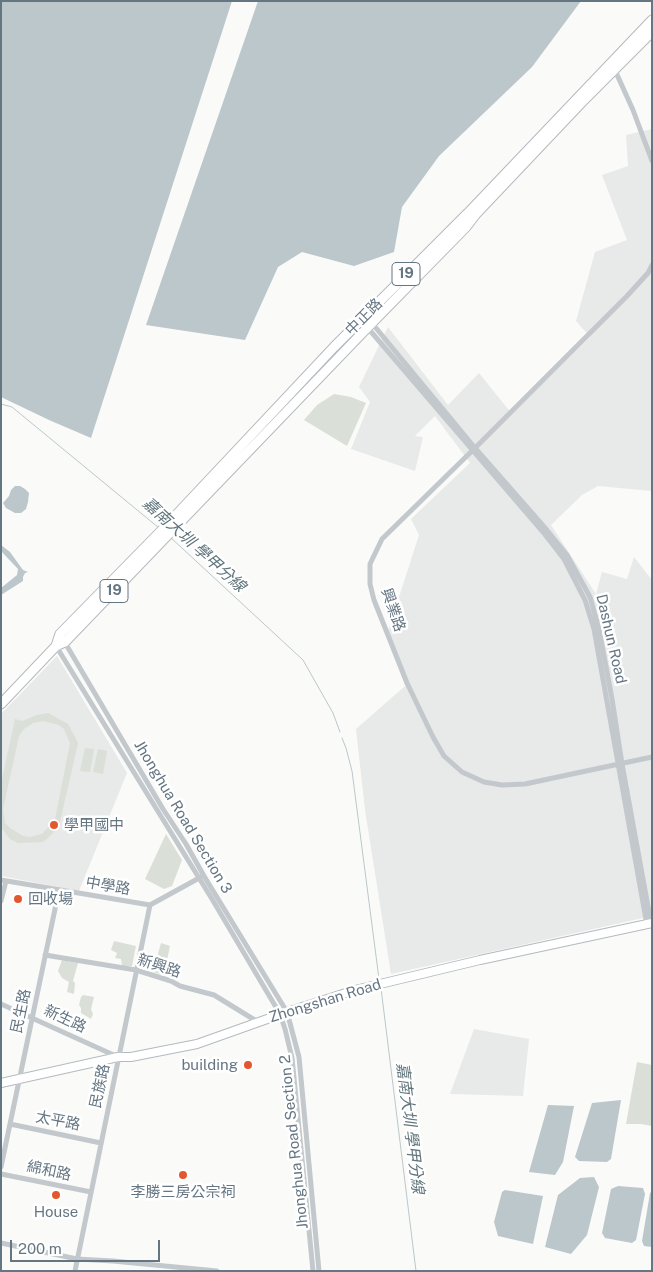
<!DOCTYPE html>
<html>
<head>
<meta charset="utf-8">
<style>
	body { margin:0 }
	#map { position:relative; width:653px; height:1272px; overflow:hidden; background:#fafaf8; font-family:"Public Sans",sans-serif }
	canvas { display:block }
	.frame { position:absolute; inset:0; border:2px solid #657683; pointer-events:none }
	.scale { position:absolute; left:10px; top:1240px; width:150px; height:22px; box-sizing:border-box; border:2px solid #657683; border-top:0; padding-left:6px; font-size:15px; line-height:18px; white-space:nowrap; color:#657683; -webkit-text-stroke:4px #fff; paint-order:stroke }
</style>
</head>
<body>
<div id="map">
<canvas width="653" height="1272"></canvas>
<div class="frame"></div>
<div class="scale">200 m</div>
</div>
<script>
const c = document.querySelector('canvas').getContext('2d');
c.lineJoin = 'round';
function paint(path, color) { c.fillStyle = color; c.fill(path, 'evenodd'); }
const shape = rows => new Path2D(rows.map(r => 'M' + r).join(''));
function trace(path, color, width, dash) { c.strokeStyle = color; c.lineWidth = width; c.lineCap = dash ? 'butt' : 'round'; c.setLineDash(dash || []); c.stroke(path); }
function drawText(font, color, halo, rows, align = 'center') {
  c.font = font + ' "Public Sans","Noto Sans TC",sans-serif'; c.lineWidth = 5; c.setLineDash([]); c.textBaseline = 'middle'; c.strokeStyle = halo; c.fillStyle = color; for (const [text, x, y, turn = 0] of rows) {
    c.save(); c.translate(x, y); c.rotate((+turn || 0) * Math.PI / 180); c.textAlign = isNaN(turn) ? turn : align; if (halo) c.strokeText(text, 0, 0); c.fillText(text, 0, 0); c.restore();
  }
}
paint(shape([
	[652,129,652,491,598,486,582,495,551,525,596,594,602,572,627,579,634,557,652,580,652,916,391,974,365,810,356,729,405,686,388,631,419,535,411,519,470,463,435,416,415,436,423,437,415,471,351,449,370,402,359,387,388,327,448,405,479,373,512,414,590,337,576,321,595,252,627,240,602,175,628,166,626,135],
	[57,656,127,773,79,891,1,876,1,714],
	[474,1029,529,1039,523,1096,450,1094]
]), '#e8e9e9');
paint(shape([
	[334,394,351,397,366,403,347,446,304,420,317,405],
	[48,713,68,724,78,743,59,826,50,836,43,842,18,843,10,839,1,827,1,784,15,719,22,721,37,715],
	[43,721,59,725,64,729,70,743,55,820,42,834,30,837,23,836,10,828,5,823,3,809,19,736,24,729,33,723],
	[85,748,94,749,90,772,80,771],
	[98,749,107,751,103,774,93,772],
	[166,834,182,860,172,886,164,889,145,879],
	[114,941,136,946,132,966,122,966,121,959,115,958,117,953,111,950],
	[161,943,170,946,164,975,153,972],
	[62,960,78,963,73,981,75,983,74,994,67,992,69,982,62,978,58,971],
	[83,995,94,997,91,1009,93,1014,91,1019,81,1013,81,1008,79,1005,81,997],
	[637,1062,652,1065,652,1126,641,1124,626,1124]
]), '#dadfd7');
paint(shape([
	[1,1,232,1,91,438,49,420,1,397],
	[258,1,581,1,532,67,439,156,402,207,394,252,354,266,302,252,278,267,245,340,146,325],
	[15,486,20,486,25,489,29,493,28,502,26,509,21,513,15,513,6,508,3,503,9,496,11,490],
	[1,545,10,552,23,570,28,572,25,573,23,577,23,581,1,595,1,588,17,575,18,569,1,551],
	[621,1100,611,1159,607,1162,579,1161,575,1157,592,1103],
	[548,1105,574,1106,563,1162,555,1175,529,1172],
	[594,1177,599,1187,587,1235,571,1254,545,1247,558,1195,580,1178],
	[618,1186,643,1188,645,1194,636,1240,632,1243,605,1238,602,1233,611,1189],
	[505,1190,543,1196,533,1244,498,1236,494,1222,502,1192],
	[652,1191,652,1247,644,1246,642,1241,650,1193]
]), '#bbc7cb');
trace(shape([
	[1,404,12,407,159,528],
	[170,537,303,660,333,713,340,732],
	[342,738,346,748,352,771,379,979],
	[381,988,416,1271]
]), '#bbc7cb', 1);
const secondary = shape([
	[1,1083,118,1057,131,1057,197,1044,287,1012,355,990,480,960,652,923]
]);
const primary = shape([
	[56,646,65,642,368,327,466,227,476,214,584,100,652,32],
	[1,704,56,646,60,634,163,529,334,347,468,213,652,20]
]);
trace(secondary, '#b3babf', 10);
trace(primary, '#b5babe', 11);
trace(shape([
	[614,68,633,110,652,161],
	[652,265,648,273,627,296,475,448,382,539,370,564,370,584,374,600,407,683,433,737,444,756,462,772,484,782,502,785,525,784,652,757],
	[361,320,543,532,564,559,585,600,594,629,647,925],
	[371,322,475,448,546,529,567,555,590,597,599,629,612,699,622,764,651,923],
	[64,641,163,809,186,844,204,876,287,1012,299,1057,319,1271],
	[56,646,212,899,280,1014,285,1029,292,1058,313,1271],
	[1,880,150,905,201,877],
	[1,901,6,881],
	[45,955,136,970,171,981,180,986,214,995,258,1022],
	[1,1004,118,1057],
	[10,1124,101,1143],
	[1,1167,59,890],
	[1,1174,91,1192],
	[1,1243,77,1259,113,1261,217,1271],
	[75,1271,150,905]
]), '#c3c8cc', 5);
trace(secondary, '#fff', 8);
trace(primary, '#fff', 9);
for (const [x, y, r, color] of [
	[54,825,5,"#e4572e"],
	[18,899,5,"#e4572e"],
	[248,1065,5,"#e4572e"],
	[183,1175,5,"#e4572e"],
	[56,1195,5,"#e4572e"]
]) { const dot = new Path2D(); dot.arc(x, y, r, 0, 2 * Math.PI); c.fillStyle = color; c.fill(dot); trace(dot, '#fff', 2); }
for (const [x, y, w] of [
	[406,274,28],
	[114,591,28]
]) { const box = new Path2D(); box.roundRect(x - w / 2, y - 11.5, w, 23, 4); c.fillStyle = '#fff'; c.fill(box); trace(box, '#657683', 1); }
drawText('bold 14px', '#657683', null, [
	["19",406,274],
	["19",114,591]
]);
drawText('15px', '#657683', '#fff', [
	["中正路",364,317,-45],
	["興業路",393,610,71],
	["Dashun Road",611,639,77],
	["Jhonghua Road Section 3",183,817,59],
	["中學路",108,886,10],
	["新興路",159,966,18],
	["Zhongshan Road",325,1001,-17],
	["民生路",21,1011,-78],
	["新生路",65,1019,25],
	["民族路",100,1086,-78],
	["太平路",58,1121,11],
	["Jhonghua Road Section 2",294,1142,-96],
	["綿和路",49,1171,12]
]);
drawText('15px', '#657683', '#fff', [
	["學甲國中",64,825],
	["回收場",28,899],
	["building",238,1065,"right"],
	["李勝三房公宗祠",183,1192,"center"],
	["House",56,1212,"center"]
], 'left');
drawText('italic 16px', '#60757c', '#fff', [
	["嘉南大圳 學甲分線",194,545,42],
	["嘉南大圳 學甲分線",410,1128,83]
]);
</script>
</body>
</html>
